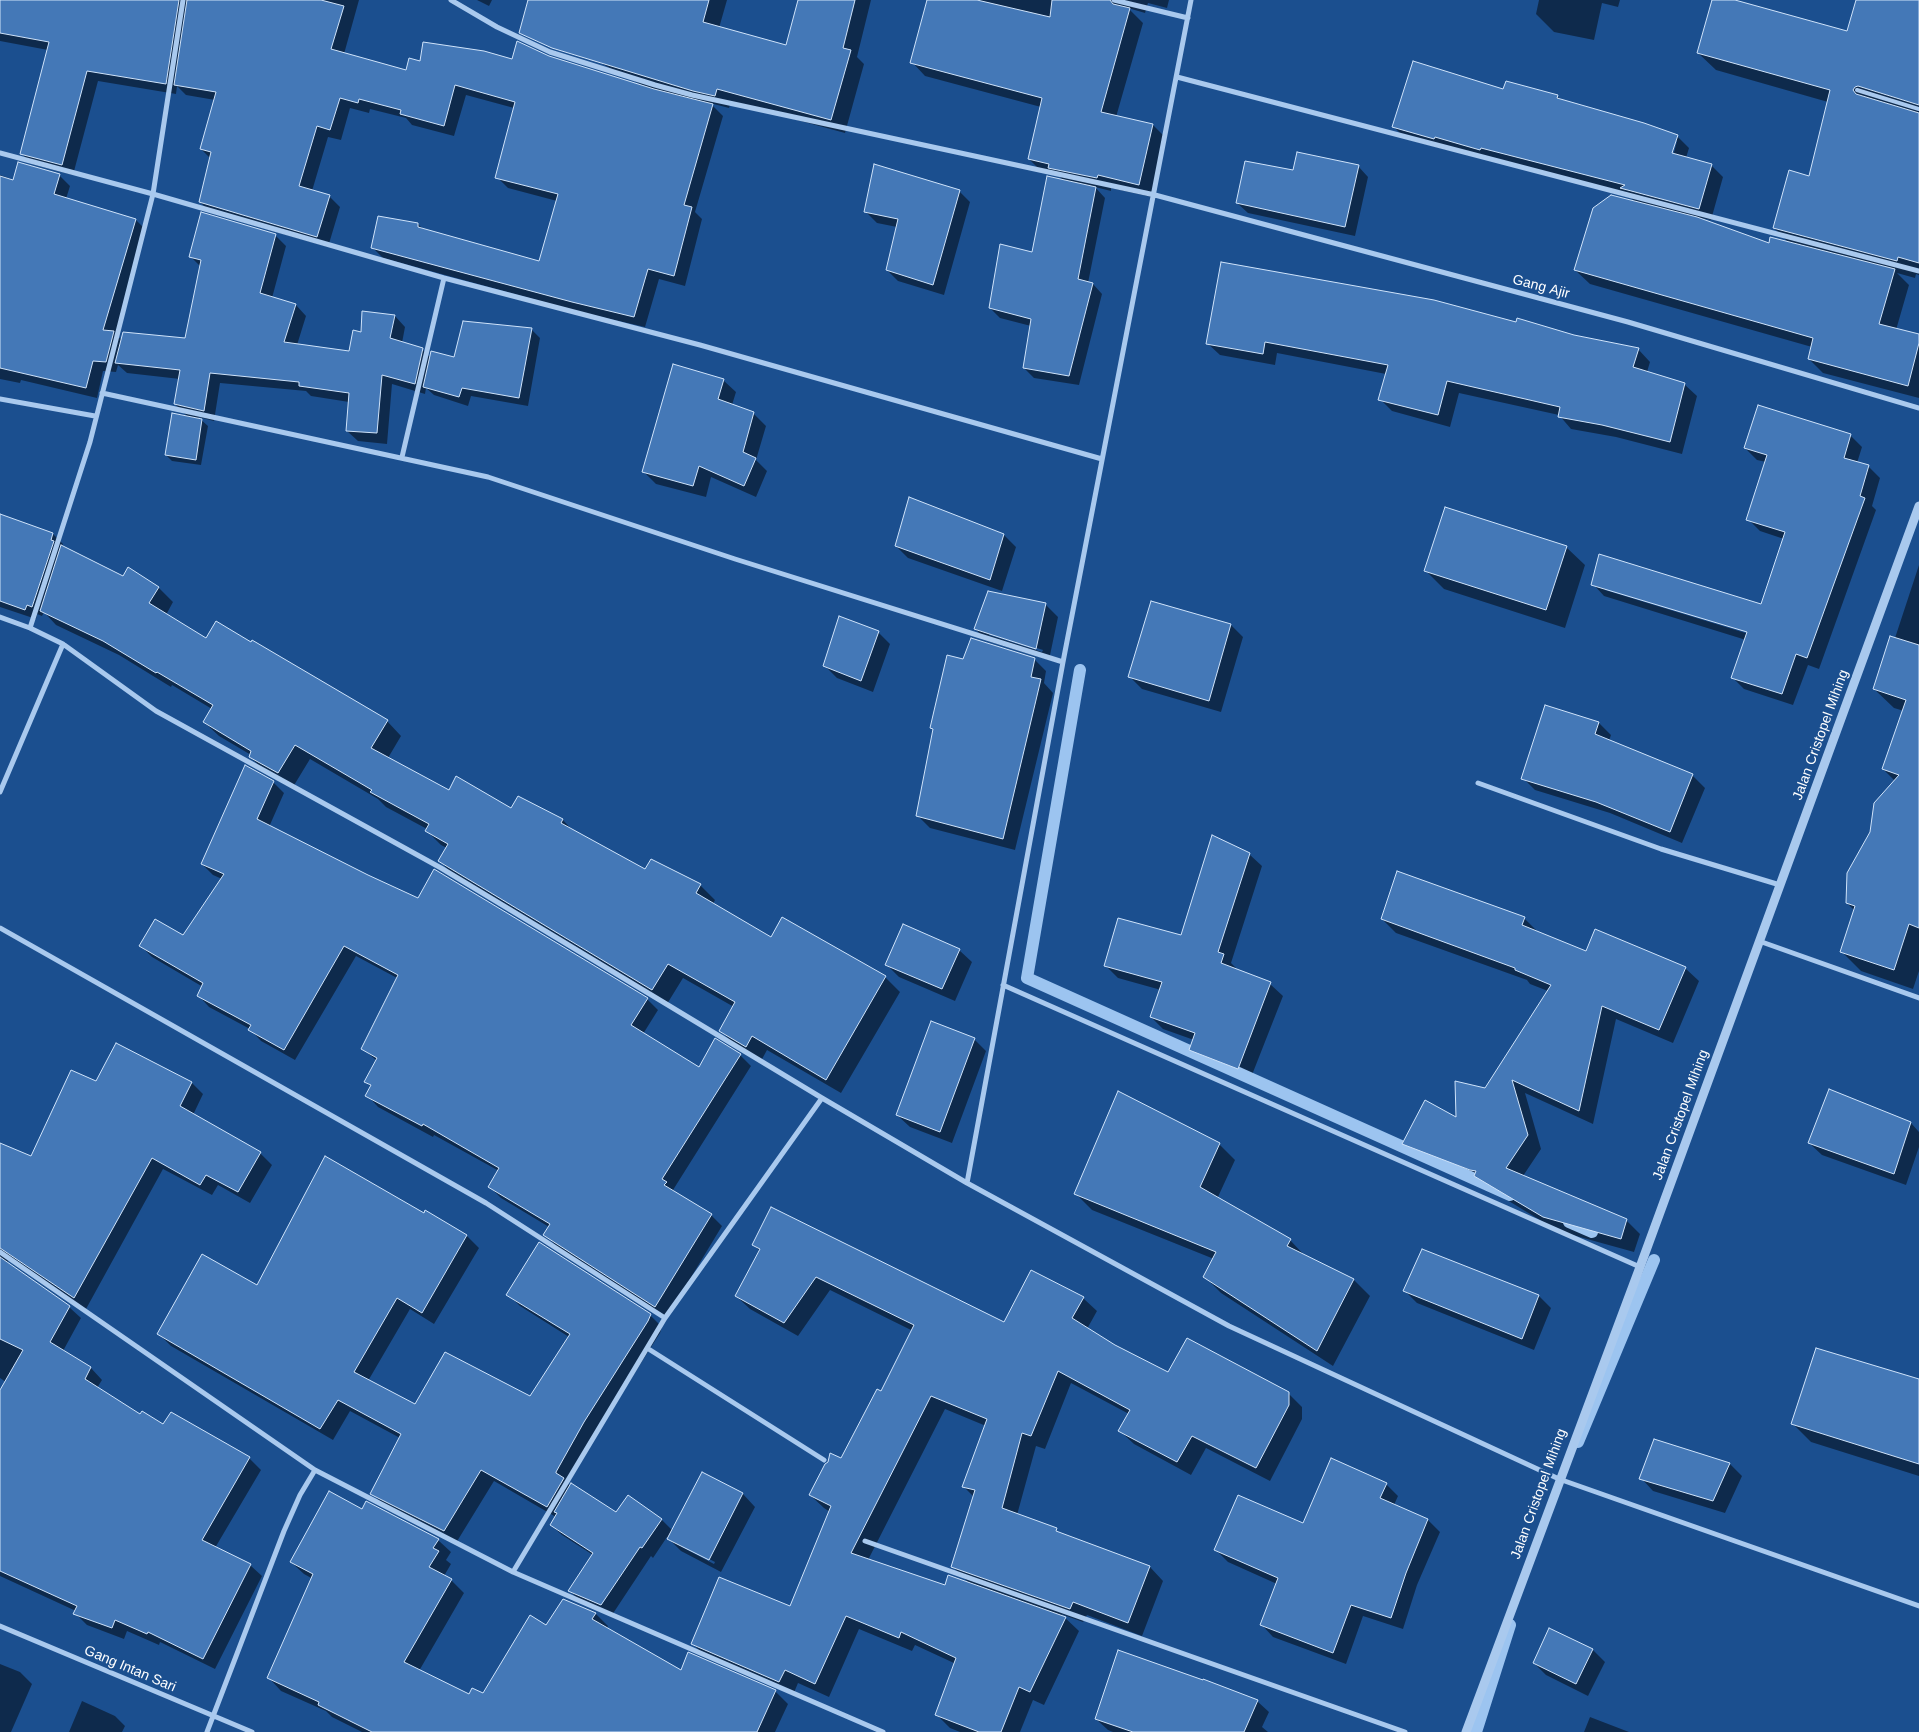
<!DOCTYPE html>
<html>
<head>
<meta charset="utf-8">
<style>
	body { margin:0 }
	canvas { display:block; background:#1b4f8f }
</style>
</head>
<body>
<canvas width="1919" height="1732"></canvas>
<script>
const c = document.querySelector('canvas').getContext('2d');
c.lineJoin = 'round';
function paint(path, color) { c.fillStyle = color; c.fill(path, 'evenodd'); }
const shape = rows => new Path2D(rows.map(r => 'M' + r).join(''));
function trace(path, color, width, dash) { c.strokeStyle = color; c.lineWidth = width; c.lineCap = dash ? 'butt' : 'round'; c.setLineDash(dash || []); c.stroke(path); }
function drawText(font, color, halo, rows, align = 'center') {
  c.font = font + ' Arial,sans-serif'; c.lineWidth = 4; c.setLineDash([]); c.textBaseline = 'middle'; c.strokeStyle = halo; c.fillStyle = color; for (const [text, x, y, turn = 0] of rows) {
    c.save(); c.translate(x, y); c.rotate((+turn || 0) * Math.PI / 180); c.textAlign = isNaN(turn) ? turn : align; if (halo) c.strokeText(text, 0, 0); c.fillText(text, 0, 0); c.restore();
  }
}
paint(shape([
	[0,0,359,0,344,54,407,71,422,63,513,61,646,87,538,30,529,0,727,0,719,28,787,46,799,0,871,0,857,57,864,64,845,133,731,102,729,108,710,103,723,116,695,212,702,219,685,286,659,279,645,327,584,313,383,258,372,247,418,224,424,230,540,262,557,201,508,188,497,177,514,108,466,95,454,136,412,125,406,118,370,109,369,113,350,108,341,140,328,137,312,191,329,196,340,207,328,247,211,213,200,202,211,159,201,149,215,100,186,95,177,86,176,94,98,81,73,175,32,164,21,153,48,50,0,41],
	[477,0,492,0,489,6],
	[928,0,1169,0,1167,8,1148,3,1145,13,1128,8,1143,23,1116,117,1153,125,1166,138,1152,197,1111,188,1111,191,1095,187,1105,198,1088,283,1093,284,1102,294,1079,385,1034,378,1024,368,1031,326,1000,318,990,308,1033,254,1064,181,1059,176,1042,172,1029,159,1041,107,925,76,912,62],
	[1539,0,1620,0,1618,7,1602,3,1594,40,1554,32,1536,14],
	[1713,0,1730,0,1848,32,1857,0,1919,0,1919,275,1916,274,1915,278,1897,273,1909,285,1896,330,1919,336,1919,398,1823,373,1809,359,1812,347,1590,284,1575,270,1636,203,1627,193,1447,148,1447,150,1406,139,1393,126,1504,90,1557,96,1563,101,1677,136,1689,148,1686,158,1711,165,1723,177,1711,220,1697,217,1697,219,1770,244,1789,243,1774,228,1810,177,1828,102,1716,70,1698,53],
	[1674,141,1677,141,1672,160,1669,159],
	[1358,166,1368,177,1355,236,1248,213,1237,203,1294,172],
	[0,175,14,180,59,175,70,186,66,199,136,220,146,230,116,335,122,340,186,339,201,267,191,257,275,235,286,246,272,298,296,305,306,316,297,345,350,352,362,333,395,316,405,327,402,343,422,349,431,358,455,359,531,329,540,338,528,406,471,396,468,406,434,395,426,388,425,394,392,384,387,444,358,441,347,431,349,402,311,396,306,391,220,383,214,421,198,417,208,426,201,465,172,461,166,455,189,418,175,404,180,379,127,373,118,365,116,372,103,371,97,398,21,380,20,383,0,379],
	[959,191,970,202,944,295,898,281,887,270,897,227,877,223,866,212],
	[1517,324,1638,349,1650,362,1647,372,1684,384,1697,396,1682,454,1616,437,1571,429,1559,415,1459,393,1450,427,1392,411,1380,399,1386,374,1277,353,1275,365,1220,355,1207,343],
	[723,380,736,392,732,405,753,413,766,426,756,460,767,471,756,497,711,477,706,497,656,484,643,471],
	[1850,435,1862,447,1857,463,1868,466,1880,478,1872,506,1876,510,1819,669,1808,665,1793,705,1744,689,1733,678,1746,640,1604,596,1593,584,1762,605,1784,539,1760,531,1748,519,1766,462,1757,460,1745,448],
	[1605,587,1753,633,1752,635,1605,590],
	[0,515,53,534,63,544,62,546,123,577,159,588,173,602,166,615,206,639,387,721,401,736,388,758,449,791,512,809,519,797,563,820,574,832,646,871,700,885,715,900,713,904,772,938,885,977,900,992,841,1093,767,1050,761,1061,735,1045,720,1030,734,1007,683,978,667,1004,454,876,440,861,447,848,441,845,427,831,427,829,386,807,378,799,310,759,293,787,265,771,250,757,251,755,219,736,204,722,212,709,172,685,171,687,119,655,56,625,44,612,42,616,37,614,36,619,0,607],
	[1004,535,1016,547,1002,591,908,558,896,546],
	[1566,547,1585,565,1565,628,1444,589,1425,570],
	[1919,565,1919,971,1913,989,1861,971,1841,951,1855,911,1847,903,1871,833,1895,781,1883,769,1904,711,1894,708,1874,689,1895,638],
	[1152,602,1231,625,1243,637,1221,712,1142,689,1130,677],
	[1045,604,1058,617,1049,660,988,641,975,629],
	[989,633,1043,650,1042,652,989,635],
	[878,632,890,644,873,692,837,678,825,666],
	[1034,659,1046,671,1044,683,1053,693,1015,850,930,828,918,816,934,730,932,728,964,660],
	[1546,707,1599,723,1611,735,1609,741,1693,776,1705,788,1682,843,1610,813,1535,790,1523,778],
	[273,782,284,793,269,827,368,876,647,999,658,1010,643,1034,699,1068,715,1040,740,1055,751,1066,673,1190,678,1195,711,1215,722,1226,667,1317,556,1246,545,1234,549,1227,501,1198,490,1187,499,1171,434,1135,433,1137,378,1107,367,1095,371,1087,366,1081,377,1061,362,1048,397,978,356,956,295,1060,261,1041,250,1029,209,1007,198,995,203,987,152,957,141,946,184,937,222,879,213,875,202,864],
	[1249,854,1262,866,1231,963,1236,968,1235,970,1270,984,1283,996,1250,1080,1203,1062,1191,1050,1194,1040,1163,1029,1151,1017,1161,990,1118,978,1105,965,1181,937],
	[1524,918,1538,932,1587,953,1685,968,1699,981,1673,1043,1616,1019,1593,1124,1525,1093,1541,1149,1523,1176,1627,1221,1640,1234,1634,1252,1558,1231,1489,1189,1482,1182,1417,1158,1404,1144,1457,1119,1486,1089,1548,991,1530,984,1527,980,1396,933,1382,919],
	[959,950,972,962,955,1001,899,977,887,965],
	[974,1039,986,1051,952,1143,910,1127,897,1115],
	[97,1082,192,1083,203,1094,193,1115,260,1153,272,1165,250,1203,218,1185,212,1195,163,1169,86,1309,10,1259,7,1263,69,1307,81,1318,63,1351,91,1368,102,1380,97,1388,141,1415,164,1426,249,1458,261,1470,215,1548,250,1565,262,1576,215,1669,160,1642,159,1645,127,1631,124,1639,87,1625,75,1613,76,1611,0,1576,0,1405,6,1382,0,1378,0,1144,32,1157],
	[1911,1123,1919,1132,1919,1147,1906,1185,1822,1155,1809,1143],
	[1219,1144,1235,1160,1217,1199,1290,1240,1306,1257,1354,1280,1370,1296,1333,1366,1221,1293,1205,1277,1214,1259,1092,1210,1076,1194],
	[424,1214,467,1236,479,1248,434,1324,410,1309,368,1381,415,1406,531,1397,569,1337,520,1306,508,1294,650,1315,662,1327,660,1333,596,1434,568,1484,616,1514,628,1496,662,1520,673,1531,703,1473,743,1494,755,1507,721,1572,681,1551,667,1537,653,1558,651,1556,612,1615,580,1601,570,1591,593,1555,562,1535,551,1525,556,1517,494,1481,456,1543,384,1505,372,1493,400,1438,350,1411,333,1440,171,1346,159,1334,258,1286],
	[682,1545,715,1562,714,1564,682,1547],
	[754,1245,1005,1323,1083,1298,1097,1311,1087,1329,1115,1346,1169,1374,1288,1393,1302,1407,1302,1419,1270,1481,1206,1448,1191,1475,1134,1444,1120,1431,1129,1414,1071,1383,1045,1449,1036,1446,1017,1515,1056,1530,1060,1534,1150,1567,1163,1581,1142,1636,1087,1615,1083,1622,1061,1614,1079,1631,1044,1705,1033,1700,1020,1732,960,1732,950,1728,936,1714,956,1664,915,1645,912,1651,859,1629,829,1697,798,1683,793,1695,707,1658,693,1644,790,1608,830,1512,824,1508,810,1495,841,1460,882,1393,913,1331,830,1290,798,1336,750,1309,736,1296,760,1251],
	[945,1409,986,1426,963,1486,974,1497,952,1566,970,1584,946,1586,868,1560],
	[1405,1291,1539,1296,1551,1308,1534,1350,1417,1303],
	[1919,1380,1919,1476,1811,1442,1793,1424],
	[1655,1441,1730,1464,1742,1476,1725,1513,1653,1491,1641,1478],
	[1386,1484,1398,1496,1394,1505,1428,1520,1440,1532,1417,1585,1403,1629,1363,1616,1346,1664,1273,1637,1261,1624,1277,1584,1228,1562,1216,1550,1304,1525],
	[363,1511,438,1540,451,1552,446,1560,451,1564,444,1576,451,1580,464,1593,419,1671,470,1696,484,1695,546,1627,564,1600,596,1614,608,1626,607,1629,681,1672,775,1691,788,1704,775,1732,362,1732,332,1717,326,1711,281,1691,269,1678,313,1579,304,1574,291,1562],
	[1550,1630,1593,1650,1605,1662,1588,1696,1546,1675,1534,1663],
	[0,1664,20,1672,32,1684,11,1732,0,1732],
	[82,1701,115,1716,125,1726,122,1732,69,1732],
	[1257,1701,1269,1712,1262,1727,1268,1732,1113,1732,1108,1730,1096,1719],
	[1590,1717,1629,1732,1584,1732]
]), '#0007');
trace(shape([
	[1080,670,1027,978,1510,1195],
	[1569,1222,1592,1232],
	[1578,1442,1654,1260],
	[1476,1732,1510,1625]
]), '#9cc4f0', 12);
const building = shape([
	[0,0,179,0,166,84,87,71,62,165,20,154,49,42,0,33,0,0],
	[187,0,321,0,344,6,331,49,406,70,409,58,420,61,423,42,484,51,512,59,517,41,549,56,654,89,713,104,684,205,692,207,674,276,648,269,634,317,572,302,371,248,378,216,418,223,418,227,539,261,558,194,495,178,515,102,455,85,444,126,400,114,401,110,359,99,358,103,340,98,330,130,317,126,299,186,330,195,317,237,199,202,211,152,200,149,216,92,174,85,187,0],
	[528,0,709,0,703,22,786,45,798,0,855,0,843,48,851,50,831,120,717,89,715,96,693,91,552,48,519,33,528,0],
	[927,0,977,0,1050,17,1052,0,1110,0,1113,4,1130,8,1101,112,1153,124,1139,185,1098,175,1097,178,1048,168,1049,164,1028,159,1042,98,910,63,927,0],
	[1712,0,1735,0,1847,31,1856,0,1919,0,1919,105,1858,86,1855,87,1853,90,1856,94,1919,113,1919,263,1898,257,1897,261,1773,228,1789,170,1809,176,1830,90,1697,53,1712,0],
	[1413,61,1503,89,1506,81,1558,95,1557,98,1644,123,1678,135,1672,153,1712,164,1699,209,1620,188,1625,185,1481,148,1480,150,1435,137,1434,139,1392,127,1413,61],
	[1297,152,1359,165,1345,227,1236,203,1245,161,1293,170,1297,152],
	[18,162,60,174,54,194,136,219,103,330,114,331,106,362,93,361,86,388,0,368,0,176,13,180,18,162],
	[874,164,960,190,933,285,886,270,898,219,864,212,874,164],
	[1047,176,1096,187,1078,279,1093,283,1069,376,1023,368,1031,319,989,308,1000,244,1032,252,1047,176],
	[1611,195,1697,217,1769,243,1770,237,1895,269,1879,324,1919,334,1919,343,1908,386,1808,359,1813,338,1574,270,1593,208,1611,195],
	[201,212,276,234,260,293,296,304,284,342,349,351,353,330,361,332,362,311,395,315,390,338,423,348,415,384,382,375,377,433,346,431,349,393,299,386,299,382,210,373,204,411,174,404,180,370,115,363,123,332,185,338,201,260,189,257,201,212],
	[1221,262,1434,300,1516,322,1517,318,1574,335,1639,348,1633,367,1685,383,1670,442,1602,425,1558,417,1560,407,1447,381,1438,415,1378,400,1388,365,1265,342,1263,354,1206,344,1221,262],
	[463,321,532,328,519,398,462,388,459,397,423,387,431,351,454,357,463,321],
	[673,364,724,379,718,399,754,412,743,452,756,458,744,486,699,466,693,486,642,472,673,364],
	[1758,405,1851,434,1844,458,1869,465,1860,496,1865,498,1807,658,1796,654,1782,694,1731,678,1747,632,1591,585,1599,554,1761,604,1785,532,1746,520,1767,455,1744,448,1758,405],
	[172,413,202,419,196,460,165,455,172,413],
	[909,497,1004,534,990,580,895,546,909,497],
	[1445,507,1567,546,1546,610,1424,571,1445,507],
	[0,514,53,533,51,540,54,541,32,607,27,605,25,610,0,601,0,514],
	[61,545,123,576,128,567,159,587,149,603,206,638,216,621,251,642,252,640,388,720,371,748,449,790,456,776,511,808,518,796,563,819,561,823,645,869,651,859,701,884,696,893,771,937,782,917,886,976,826,1080,752,1036,746,1047,719,1031,735,1002,668,964,652,990,438,861,448,844,425,831,429,824,370,792,372,790,295,745,278,773,249,757,251,751,203,722,213,705,157,672,156,673,103,641,40,611,61,545],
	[988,591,1046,603,1036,649,974,629,988,591],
	[1151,601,1231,624,1209,701,1128,677,1151,601],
	[839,616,879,631,861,681,823,666,839,616],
	[1890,636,1919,645,1919,928,1909,924,1894,970,1840,952,1855,906,1846,903,1847,873,1870,832,1874,803,1899,775,1882,769,1906,700,1873,689,1890,636],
	[971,638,1035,658,1031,677,1041,679,1003,839,916,816,933,729,930,728,947,655,963,659,971,638],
	[1545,705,1599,722,1595,734,1693,774,1670,832,1596,802,1521,779,1545,705],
	[245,765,274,781,257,819,368,875,418,898,434,869,648,998,631,1025,699,1067,715,1038,741,1054,662,1179,667,1182,664,1185,712,1214,655,1307,543,1235,550,1224,488,1187,499,1168,423,1124,422,1126,365,1096,371,1085,364,1082,377,1058,361,1049,398,975,344,946,284,1050,248,1030,251,1025,197,996,203,983,139,946,155,919,183,935,224,874,201,864,245,765],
	[1212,835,1250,853,1218,952,1224,954,1221,963,1271,982,1238,1069,1189,1050,1195,1033,1150,1017,1162,982,1104,966,1118,918,1181,935,1212,835],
	[1397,871,1525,917,1522,925,1586,951,1595,929,1686,967,1659,1030,1602,1006,1579,1111,1512,1080,1528,1135,1506,1168,1627,1219,1621,1239,1543,1217,1474,1176,1476,1171,1470,1170,1402,1144,1425,1100,1456,1117,1455,1081,1485,1088,1551,985,1515,970,1515,968,1381,919,1397,871],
	[903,924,960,949,942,989,885,965,903,924],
	[931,1021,975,1038,940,1132,896,1115,931,1021],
	[116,1043,192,1082,180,1106,261,1152,238,1192,206,1175,200,1185,152,1158,74,1298,0,1248,0,1143,31,1156,71,1070,96,1081,116,1043],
	[1829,1089,1911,1122,1894,1174,1808,1143,1829,1089],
	[1118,1091,1220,1143,1200,1187,1291,1239,1287,1246,1354,1279,1317,1351,1203,1277,1216,1252,1074,1194,1118,1091],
	[325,1156,424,1213,425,1210,467,1235,422,1313,397,1298,354,1372,415,1404,445,1352,530,1396,570,1334,506,1295,539,1242,651,1314,648,1321,584,1422,556,1472,556,1473,564,1478,547,1507,481,1470,444,1531,370,1494,401,1434,338,1400,320,1429,157,1334,202,1254,257,1285,325,1156],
	[771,1207,1004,1322,1031,1270,1084,1297,1072,1318,1115,1345,1168,1372,1187,1338,1289,1392,1289,1405,1256,1468,1192,1436,1177,1462,1118,1431,1130,1410,1058,1371,1031,1436,1022,1433,1002,1508,1057,1528,1056,1531,1150,1566,1128,1623,1073,1602,1070,1609,951,1567,975,1490,962,1487,987,1419,931,1396,851,1553,945,1585,948,1575,1066,1617,1030,1692,1019,1687,1001,1732,979,1732,935,1715,956,1658,901,1632,899,1638,846,1616,815,1684,785,1670,779,1682,691,1644,719,1577,790,1606,831,1506,809,1495,825,1464,828,1462,830,1453,841,1458,877,1389,881,1391,914,1325,816,1277,784,1323,735,1296,760,1249,752,1245,771,1207],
	[1422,1249,1539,1295,1522,1339,1403,1291,1422,1249],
	[0,1257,70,1306,50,1342,91,1367,85,1379,140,1414,142,1411,163,1424,171,1412,250,1457,202,1540,251,1564,203,1659,148,1632,147,1634,115,1620,112,1628,73,1614,77,1606,0,1571,0,1390,23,1350,0,1339,0,1257],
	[1816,1348,1919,1379,1919,1464,1791,1424,1816,1348],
	[1654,1439,1730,1463,1713,1501,1639,1479,1654,1439],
	[1331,1458,1387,1483,1380,1498,1428,1519,1406,1573,1391,1618,1351,1605,1333,1653,1260,1625,1278,1578,1214,1550,1238,1495,1303,1523,1331,1458],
	[702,1472,743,1493,709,1560,667,1539,702,1472],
	[571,1483,616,1512,628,1495,662,1519,642,1548,640,1547,601,1605,568,1591,593,1553,550,1525,557,1513,554,1512,571,1483],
	[329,1491,362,1509,366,1501,439,1539,433,1548,439,1551,429,1567,452,1579,404,1662,469,1694,472,1688,483,1693,530,1615,546,1625,563,1599,596,1613,592,1619,681,1670,688,1652,776,1690,757,1732,372,1732,318,1705,319,1702,267,1678,313,1574,290,1562,329,1491],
	[1549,1628,1593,1649,1576,1684,1533,1663,1549,1628],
	[1118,1650,1203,1680,1203,1679,1258,1700,1244,1732,1133,1732,1095,1719,1118,1650]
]);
paint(building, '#4478b7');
trace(building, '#cfe3fa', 1);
trace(shape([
	[1857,90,1919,109]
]), '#a9c9ee', 4);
trace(shape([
	[451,0,497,27,550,52,655,85,692,95,1155,195,1628,322,1919,408],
	[1114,0,1188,18],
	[1177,77,1919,271],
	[0,153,153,194,444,278,700,345,1102,459],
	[102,393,488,477,735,559,1063,662],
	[0,399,95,416],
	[402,457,444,278],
	[0,617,30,628,63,644,156,711,441,868,822,1098,967,1183,1229,1326,1559,1479,1919,1606],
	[30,628,90,442,153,194,183,0],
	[1478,783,1661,849,1780,885],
	[0,792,63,644],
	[0,928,486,1203,665,1318],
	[1759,941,1919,998],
	[1003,985,1640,1267],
	[967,1183,1063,662,1191,0],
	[0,1252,315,1470,513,1572,883,1732],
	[647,1348,824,1460],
	[865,1541,1405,1732],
	[513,1572,665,1318,822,1098],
	[0,1626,252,1732],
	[207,1732,284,1531,300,1495,315,1470]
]), '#a9c9ee', 5);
trace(shape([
	[1466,1732,1640,1267,1919,506]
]), '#a9c9ee', 9);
drawText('14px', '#fff', '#1b4f8f', [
	["Gang Ajir",1541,287,15],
	["Jalan Cristopel Mihing",1821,735,-70],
	["Jalan Cristopel Mihing",1681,1115,-70],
	["Jalan Cristopel Mihing",1539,1494,-70],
	["Gang Intan Sari",130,1669,23]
]);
</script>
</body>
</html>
